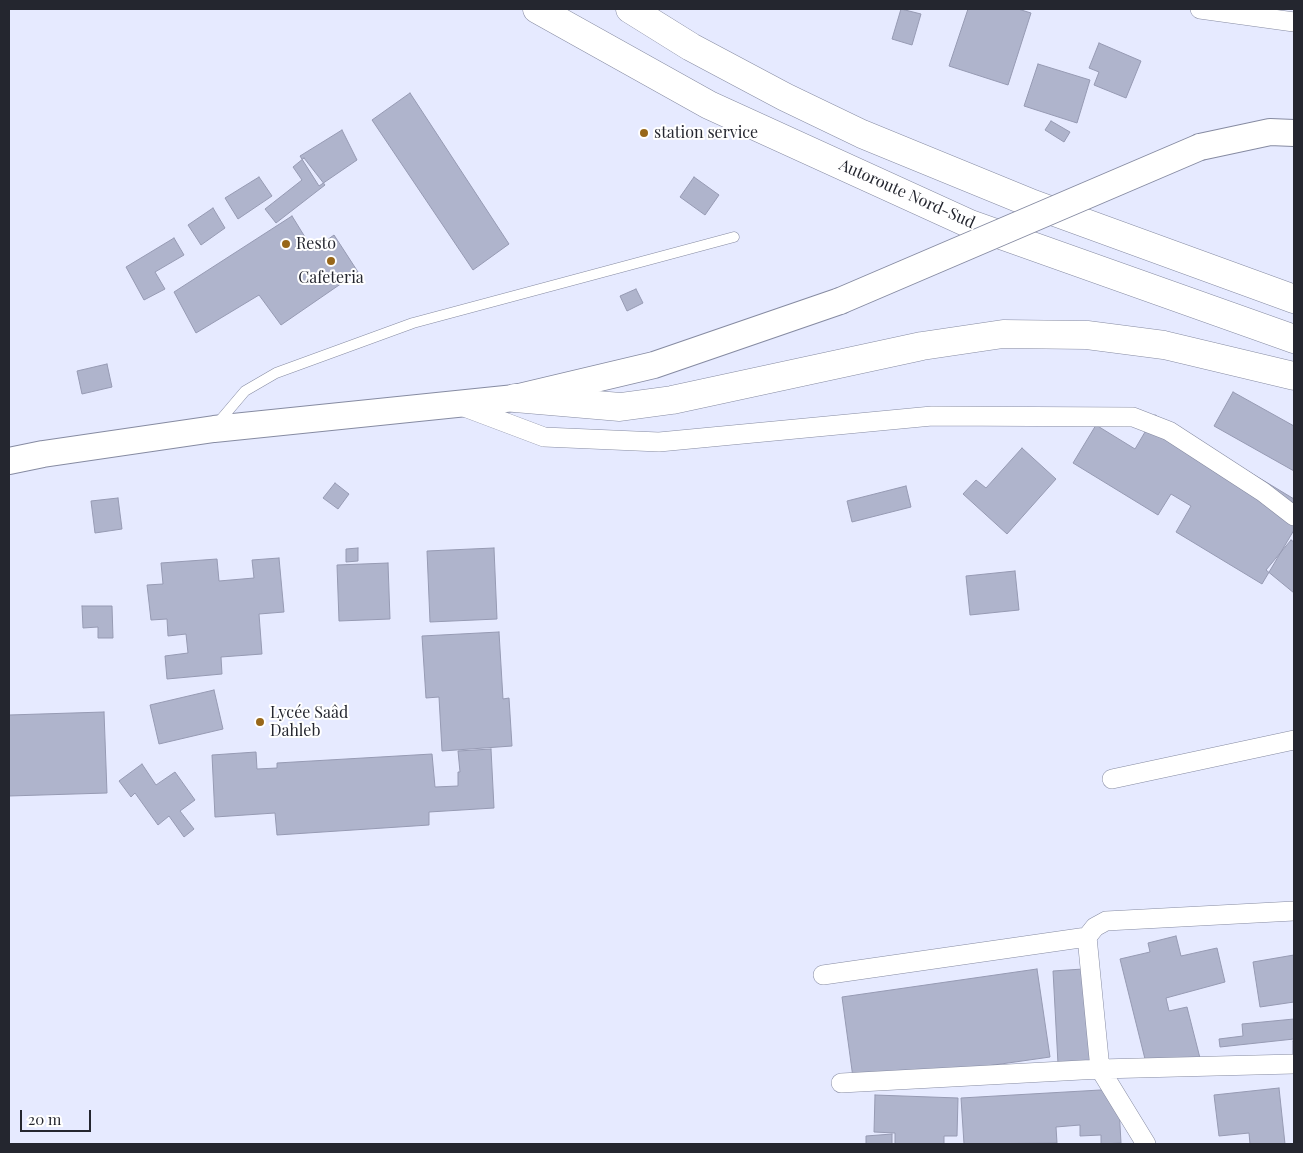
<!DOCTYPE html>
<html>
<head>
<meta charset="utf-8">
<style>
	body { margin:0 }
	#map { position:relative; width:1303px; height:1153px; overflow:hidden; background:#e6eaff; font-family:"Playfair Display",serif }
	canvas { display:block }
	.frame { position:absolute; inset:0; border:10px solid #24262f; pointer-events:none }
	.scale { position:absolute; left:20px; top:1110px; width:71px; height:22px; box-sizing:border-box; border:2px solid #24262f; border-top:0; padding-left:6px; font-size:15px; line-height:18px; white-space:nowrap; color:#24262f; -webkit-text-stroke:4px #fff; paint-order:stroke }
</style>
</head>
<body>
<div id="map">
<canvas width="1303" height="1153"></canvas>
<div class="frame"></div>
<div class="scale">20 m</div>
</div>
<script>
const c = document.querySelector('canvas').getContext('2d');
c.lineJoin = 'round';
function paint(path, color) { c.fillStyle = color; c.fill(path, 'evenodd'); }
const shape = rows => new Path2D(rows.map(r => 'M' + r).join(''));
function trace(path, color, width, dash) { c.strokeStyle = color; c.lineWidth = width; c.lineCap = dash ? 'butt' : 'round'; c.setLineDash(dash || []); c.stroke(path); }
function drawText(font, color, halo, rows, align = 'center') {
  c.font = font + ' "Playfair Display",serif'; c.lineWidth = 4; c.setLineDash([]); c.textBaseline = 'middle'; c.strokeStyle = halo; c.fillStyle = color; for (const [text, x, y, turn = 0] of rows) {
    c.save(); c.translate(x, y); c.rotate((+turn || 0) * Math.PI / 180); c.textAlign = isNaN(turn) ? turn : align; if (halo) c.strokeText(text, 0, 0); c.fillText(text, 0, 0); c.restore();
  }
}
const building = shape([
	[901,9,921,14,912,45,892,39,901,9],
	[968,9,1018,9,1031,13,1008,85,949,66,968,9],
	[1099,43,1141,61,1126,98,1094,85,1099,72,1089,68,1099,43],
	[1038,64,1090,80,1077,123,1024,106,1038,64],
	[410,93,509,244,473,270,372,120,410,93],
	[1051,121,1070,132,1064,142,1045,130,1051,121],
	[342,130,357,160,319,186,300,156,342,130],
	[304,158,325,185,276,223,265,209,302,180,293,167,304,158],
	[259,177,272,196,238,219,225,198,259,177],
	[694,177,719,195,705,215,680,197,694,177],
	[213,208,225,228,201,245,188,225,213,208],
	[292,216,313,250,334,235,358,272,281,325,259,295,196,333,174,292,292,216],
	[174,238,184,255,155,272,165,289,144,300,126,267,174,238],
	[636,289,643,303,627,311,620,296,636,289],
	[107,364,112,387,82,394,77,371,107,364],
	[1233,392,1294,426,1294,471,1214,426,1233,392],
	[1155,415,1294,499,1294,530,1262,584,1176,532,1191,506,1171,494,1158,515,1073,463,1096,425,1135,449,1155,415],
	[1022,448,1056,479,1007,534,963,494,976,480,986,488,1022,448],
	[335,483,349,494,338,509,323,498,335,483],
	[906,486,911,507,852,522,847,501,906,486],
	[118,498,122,529,95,533,91,501,118,498],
	[1291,540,1294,542,1294,593,1266,570,1291,540],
	[358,548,358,561,346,562,346,549,358,548],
	[494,548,497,619,430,622,427,551,494,548],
	[279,558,284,612,259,614,262,654,221,657,222,674,167,679,165,656,188,653,186,634,168,636,167,619,151,620,147,585,163,584,161,563,217,559,219,581,254,578,252,560,279,558],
	[388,563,390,619,339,621,337,565,388,563],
	[1015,571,1019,610,970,615,966,576,1015,571],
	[82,606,112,606,113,638,98,638,98,627,83,628,82,606],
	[499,632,503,699,509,698,512,746,442,751,439,697,426,698,422,636,499,632],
	[214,690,223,729,159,744,150,705,214,690],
	[104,712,107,793,9,796,9,715,104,712],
	[491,749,494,808,429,812,429,825,277,835,275,813,215,817,212,755,256,752,257,769,277,768,277,763,432,754,435,787,458,786,458,772,460,772,458,751,491,749],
	[142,764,156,785,175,772,195,800,180,811,194,829,184,837,169,816,158,825,135,793,131,797,119,781,142,764],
	[1176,936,1181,956,1217,948,1225,982,1166,998,1169,1011,1187,1007,1200,1058,1148,1071,1120,959,1150,952,1148,943,1176,936],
	[1294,955,1294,1002,1260,1007,1253,962,1294,955],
	[1098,968,1103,1060,1058,1064,1053,971,1098,968],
	[1037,969,1050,1057,854,1085,842,997,1037,969],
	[1294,1019,1294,1039,1220,1047,1219,1039,1243,1036,1242,1024,1294,1019],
	[1293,1041,1294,1041,1294,1064,1293,1064,1293,1041],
	[1279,1088,1285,1144,1250,1144,1249,1133,1219,1136,1214,1095,1279,1088],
	[1118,1089,1121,1143,1101,1144,1101,1135,1080,1136,1080,1125,1056,1127,1057,1143,964,1144,961,1098,1118,1089],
	[875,1095,958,1098,957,1136,944,1136,944,1144,895,1144,895,1133,874,1132,875,1095],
	[892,1134,892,1144,866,1144,866,1136,892,1134]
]);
paint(building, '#afb4cc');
trace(building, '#969ab3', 1);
const service = shape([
	[217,424,245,391,276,373,413,323,734,237]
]);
const minor = shape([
	[1200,9,1294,22],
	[459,405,544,437,659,442,932,416,1133,417,1169,431,1263,492,1294,516],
	[1112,779,1294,740],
	[823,975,1087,937],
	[841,1083,1100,1069,1294,1064],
	[1146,1144,1100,1069,1087,937,1095,927,1106,921,1294,911]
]);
const secondary = shape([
	[1200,147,1270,132,1294,133],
	[9,461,43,454,214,429,515,398,654,365,840,301]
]);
const motorway = shape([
	[537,9,709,105,970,224,1294,339],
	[630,9,691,47,785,97,862,134,1033,204,1294,299],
	[515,398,620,407,672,400,922,346,1003,334,1087,335,1164,345,1294,376]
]);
trace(service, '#868ba2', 11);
trace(minor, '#868ba2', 20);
trace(secondary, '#868ba2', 28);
trace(motorway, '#868ba2', 29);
trace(service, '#fff', 10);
trace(minor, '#fff', 19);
trace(secondary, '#fff', 26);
trace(motorway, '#fff', 28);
const secondaryBridge = shape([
	[840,301,1200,147]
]);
trace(secondaryBridge, '#868ba2', 28, []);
trace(secondaryBridge, '#fff', 26);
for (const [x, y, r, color] of [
	[644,133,5,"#986719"],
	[286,244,5,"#986719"],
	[331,261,5,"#986719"],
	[260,722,5,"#986719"]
]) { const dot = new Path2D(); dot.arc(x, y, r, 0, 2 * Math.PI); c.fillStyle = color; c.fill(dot); trace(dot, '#fff', 2); }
drawText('16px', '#24262f', '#fff', [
	["station service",654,133],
	["Resto",296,244],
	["Cafeteria",331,278,"center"],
	["Lycée Saâd",270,713],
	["Dahleb",270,731]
], 'left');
drawText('16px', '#24262f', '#fff', [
	["Autoroute Nord-Sud",907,194,24]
]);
</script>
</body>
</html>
